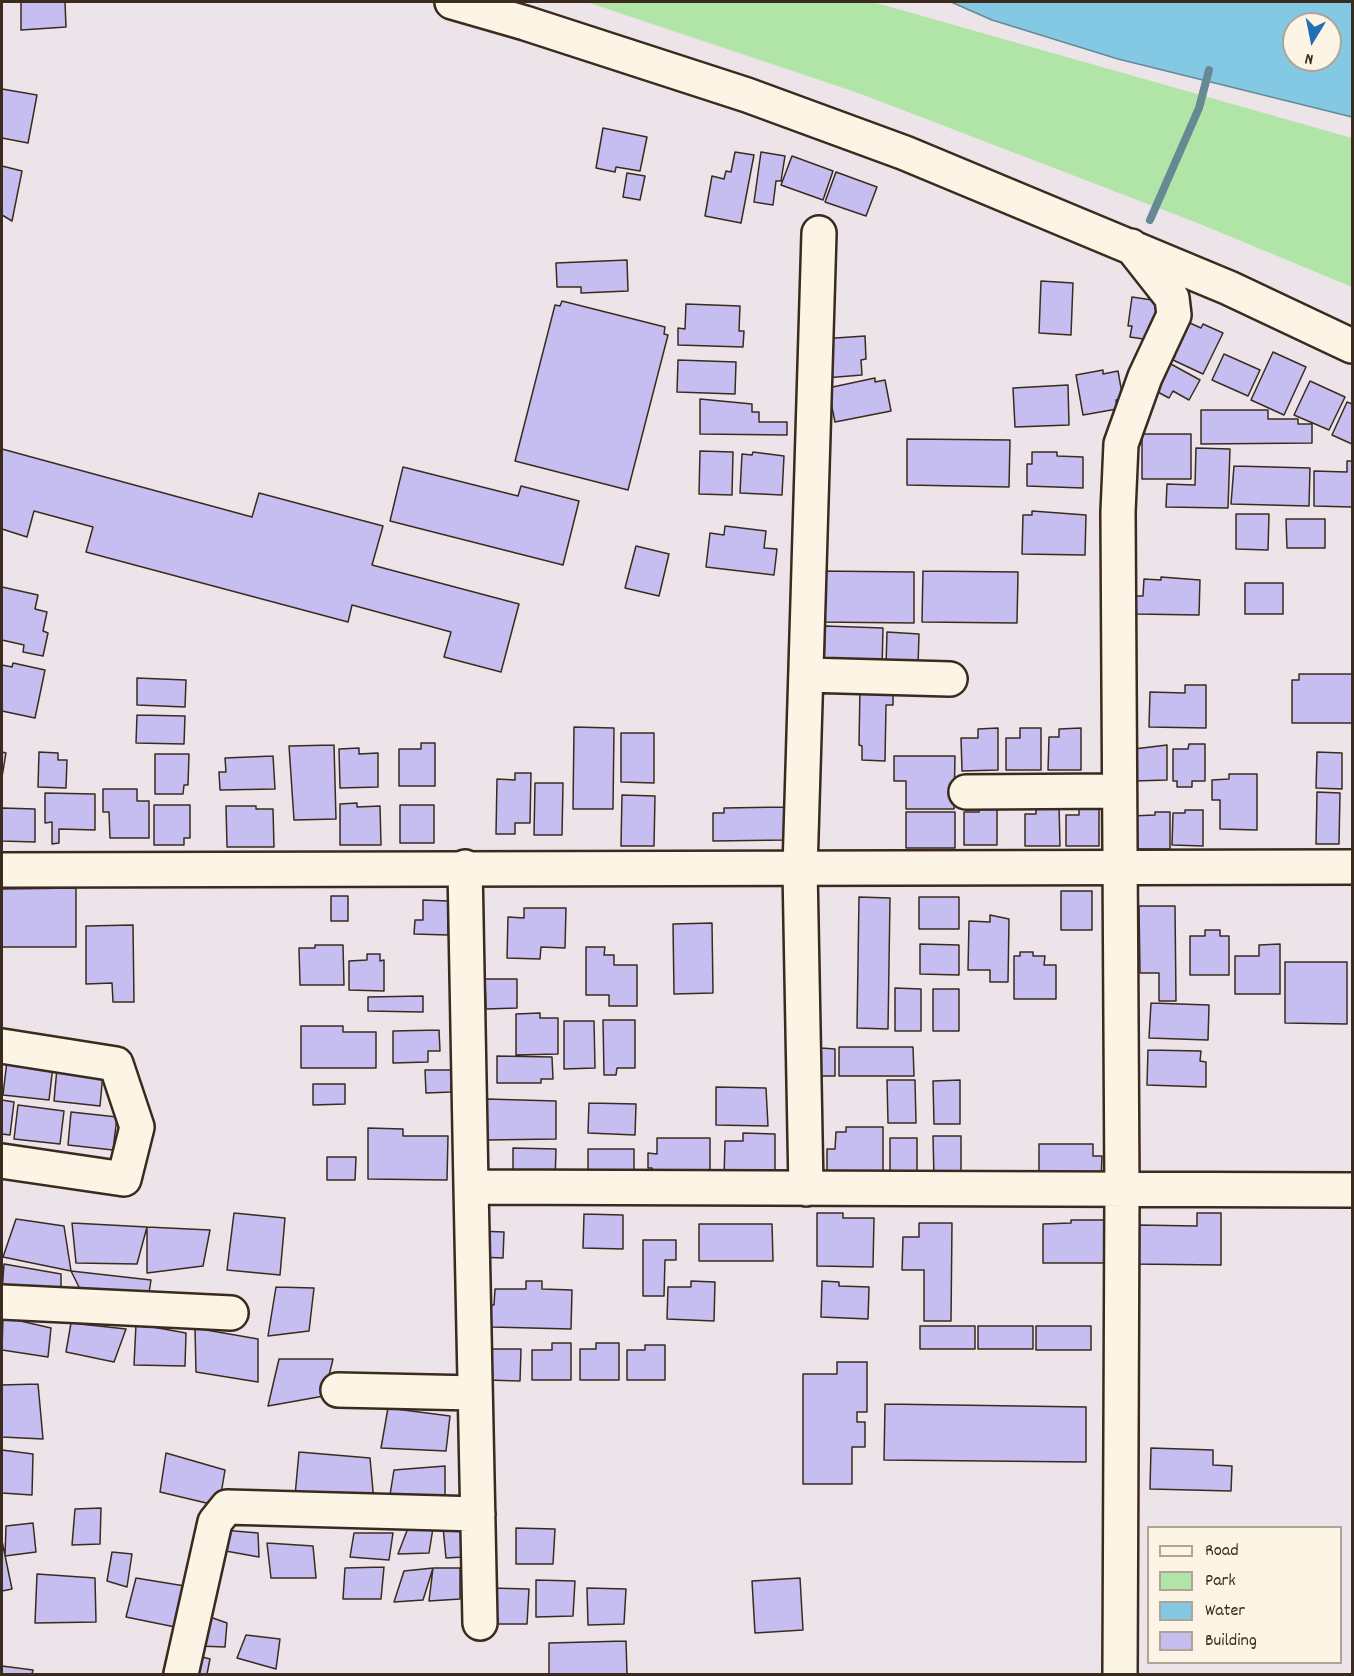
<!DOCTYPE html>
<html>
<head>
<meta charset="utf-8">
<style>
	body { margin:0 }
	#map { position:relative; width:1354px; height:1676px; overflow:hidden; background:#ece4e8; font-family:Dekko,sans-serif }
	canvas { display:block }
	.frame { position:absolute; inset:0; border:3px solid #3b2a1e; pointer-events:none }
	.legend { position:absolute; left:1147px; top:1526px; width:195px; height:138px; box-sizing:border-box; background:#fcf5e5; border:2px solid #afa495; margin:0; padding:8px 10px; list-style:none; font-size:18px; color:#3b2a1e }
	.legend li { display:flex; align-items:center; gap:12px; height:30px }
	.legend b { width:30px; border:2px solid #afa495 }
	.north { position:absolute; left:1282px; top:12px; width:60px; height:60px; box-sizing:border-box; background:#fcf5e5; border:2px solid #afa495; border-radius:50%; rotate:190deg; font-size:16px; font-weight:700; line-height:24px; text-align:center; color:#3b2a1e }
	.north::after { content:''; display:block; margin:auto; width:21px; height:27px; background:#1f6fb2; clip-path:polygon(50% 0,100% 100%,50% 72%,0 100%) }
</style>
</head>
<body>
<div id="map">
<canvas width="1354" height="1676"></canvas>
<div class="frame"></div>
<ul class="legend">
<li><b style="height:8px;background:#fcf5e5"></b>Road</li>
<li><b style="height:16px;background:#b0e5a7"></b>Park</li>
<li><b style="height:16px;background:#83c9e4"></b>Water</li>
<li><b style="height:16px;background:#c6bef0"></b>Building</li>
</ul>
<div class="north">N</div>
</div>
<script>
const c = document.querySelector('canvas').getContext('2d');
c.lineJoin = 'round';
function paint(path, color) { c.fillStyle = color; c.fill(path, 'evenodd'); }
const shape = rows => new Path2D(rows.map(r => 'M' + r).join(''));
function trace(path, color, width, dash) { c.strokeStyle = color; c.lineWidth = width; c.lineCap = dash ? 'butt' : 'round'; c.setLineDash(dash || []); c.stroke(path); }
paint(shape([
	[587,2,873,2,1352,138,1352,287,1200,224,861,94]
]), '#b0e5a7');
const water = shape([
	[951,2,1352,2,1352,117,1118,59,992,20,951,2],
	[1294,24,1330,24,1330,60,1294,60,1294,24]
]);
paint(water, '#83c9e4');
trace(water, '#668995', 1.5);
trace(shape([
	[1150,220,1199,108,1209,70]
]), '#668995', 8);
const building = shape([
	[21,2,65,2,66,27,21,30,21,2],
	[2,89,37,95,28,143,2,138,2,89],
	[603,128,647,137,640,171,616,167,615,172,596,168,603,128],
	[735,152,754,155,741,223,705,216,712,176,724,179,726,171,731,172,735,152],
	[761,152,785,156,781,181,776,181,773,205,754,202,761,152],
	[792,156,833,171,823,200,781,185,792,156],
	[2,166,22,171,12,221,2,215,2,166],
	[836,172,877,187,866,216,825,202,836,172],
	[627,173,645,176,640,200,623,197,627,173],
	[627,260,628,291,581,293,581,287,557,287,556,263,627,260],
	[1041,281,1073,283,1071,335,1039,333,1041,281],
	[1132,297,1159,301,1157,341,1130,337,1132,326,1128,326,1132,297],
	[562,301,665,327,664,334,668,335,628,490,515,461,555,305,560,306,562,301],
	[686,304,740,306,739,331,744,331,743,347,678,345,678,328,685,329,686,304],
	[1181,319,1201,328,1203,324,1223,333,1203,374,1173,360,1175,356,1166,351,1181,319],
	[865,336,866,359,861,360,862,375,825,378,821,339,865,336],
	[1273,352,1306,367,1284,415,1251,400,1273,352],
	[1224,354,1260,370,1248,396,1212,380,1224,354],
	[678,360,736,362,735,394,677,392,678,360],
	[1169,363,1200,380,1189,400,1173,391,1169,398,1154,390,1169,363],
	[1103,370,1103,374,1118,371,1123,399,1116,400,1117,409,1083,415,1076,375,1103,370],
	[875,378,875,382,885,380,891,411,835,422,828,388,875,378],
	[1310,381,1345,397,1329,430,1294,415,1310,381],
	[1068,385,1069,425,1015,427,1013,388,1068,385],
	[700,399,752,404,752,412,759,412,759,422,787,422,787,435,700,434,700,399],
	[1347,402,1352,404,1352,444,1332,435,1347,402],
	[1201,410,1268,410,1268,419,1298,419,1298,424,1312,424,1312,443,1201,444,1201,410],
	[1142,434,1191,434,1191,479,1142,479,1142,434],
	[907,439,1010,440,1009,487,907,485,907,439],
	[1196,448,1230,449,1228,508,1166,507,1167,484,1195,485,1196,448],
	[2,449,252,517,259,493,383,526,372,565,519,604,501,672,444,657,451,632,352,605,348,622,86,552,93,527,34,511,27,537,2,529,2,449],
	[700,451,733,452,732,495,699,494,700,451],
	[753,452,784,456,782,495,740,493,742,454,752,455,753,452],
	[1032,452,1057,452,1057,456,1083,457,1083,488,1027,486,1027,464,1032,464,1032,452],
	[1347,461,1352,461,1352,507,1314,506,1314,471,1347,472,1347,461],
	[1234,466,1310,468,1309,506,1231,504,1234,466],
	[403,467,518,496,521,486,579,501,563,565,390,521,403,467],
	[1032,511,1086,515,1085,555,1022,554,1023,515,1032,515,1032,511],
	[1236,514,1269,514,1268,550,1236,549,1236,514],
	[1286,519,1325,519,1325,548,1287,548,1286,519],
	[725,526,766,531,764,548,777,549,774,575,706,567,710,533,724,535,725,526],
	[636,546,669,554,659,596,625,588,636,546],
	[818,571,914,572,914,623,818,622,818,571],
	[923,571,1018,572,1017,623,922,622,923,571],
	[1161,577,1200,580,1199,615,1135,614,1135,596,1143,596,1144,579,1161,580,1161,577],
	[1245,583,1283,583,1283,614,1245,614,1245,583],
	[2,587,38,595,35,609,47,612,43,631,48,633,43,656,23,652,24,645,2,640,2,587],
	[825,626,883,628,882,668,824,666,825,626],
	[887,632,919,634,918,667,886,666,887,632],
	[13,663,45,670,35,718,2,711,2,665,12,667,13,663],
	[1299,674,1352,674,1352,723,1292,723,1292,680,1299,680,1299,674],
	[137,678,186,680,185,707,137,705,137,678],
	[1185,685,1206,685,1206,728,1149,727,1150,692,1185,693,1185,685],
	[860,687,893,687,893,705,886,705,885,761,862,760,862,746,859,745,860,687],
	[137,715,185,716,184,744,136,743,137,715],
	[574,727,614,728,613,809,573,809,574,727],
	[998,728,998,770,962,771,961,738,978,738,978,729,998,728],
	[1020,728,1041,728,1041,770,1006,770,1006,738,1020,738,1020,728],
	[1081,728,1081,770,1048,770,1049,737,1059,737,1059,729,1081,728],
	[621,733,654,733,654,783,621,782,621,733],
	[421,743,435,743,435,786,399,786,399,749,421,749,421,743],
	[1189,744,1205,744,1205,781,1192,781,1192,787,1177,787,1177,781,1173,781,1173,749,1188,749,1189,744],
	[334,745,336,819,294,820,289,746,334,745],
	[1167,745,1167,780,1134,781,1134,749,1167,745],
	[359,748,359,754,378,753,378,787,340,788,339,749,359,748],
	[2,752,6,753,2,777,2,752],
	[39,752,58,753,58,760,67,760,66,788,38,787,39,752],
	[1317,752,1342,753,1342,789,1316,788,1317,752],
	[155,754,189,754,188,785,184,785,183,794,155,794,155,754],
	[273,756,275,789,220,790,219,772,226,772,225,758,273,756],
	[894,756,955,756,954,809,906,809,906,781,894,781,894,756],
	[515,773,531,773,530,823,515,823,515,834,496,834,497,779,515,780,515,773],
	[1229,774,1257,774,1257,830,1220,829,1220,800,1212,800,1212,780,1229,779,1229,774],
	[535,783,563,783,562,835,534,835,535,783],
	[103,789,137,789,137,801,149,801,149,838,110,838,109,812,103,812,103,789],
	[1317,792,1340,793,1339,844,1316,844,1317,792],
	[45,793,95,794,95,830,59,829,59,843,52,844,52,822,45,823,45,793],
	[622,795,655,796,654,846,621,846,622,795],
	[357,803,357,807,380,806,381,845,340,845,340,804,357,803],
	[154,805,190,805,190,838,184,838,184,845,154,845,154,805],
	[400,805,434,805,434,843,400,843,400,805],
	[226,806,256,806,256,809,273,809,274,847,227,847,226,806],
	[979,806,997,806,997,845,964,845,964,812,979,812,979,806],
	[1036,806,1059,806,1060,846,1025,846,1025,814,1036,814,1036,806],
	[1099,806,1099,846,1066,846,1066,815,1079,815,1079,807,1099,806],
	[784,807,785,840,713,841,713,813,724,813,724,808,784,807],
	[2,808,35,809,35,842,2,841,2,808],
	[1185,810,1203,810,1203,846,1172,845,1173,813,1185,813,1185,810],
	[906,812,955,812,955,848,906,848,906,812],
	[1155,812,1170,812,1170,849,1131,849,1131,816,1155,815,1155,812],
	[76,888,76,947,2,947,2,889,76,888],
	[1061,891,1092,891,1092,930,1061,930,1061,891],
	[331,896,348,896,348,921,331,921,331,896],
	[859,897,890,898,888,1029,857,1028,859,897],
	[919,897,959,897,959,929,919,929,919,897],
	[423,900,448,901,448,935,414,934,415,920,423,920,423,900],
	[1139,906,1175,906,1176,1001,1159,1001,1159,973,1140,973,1139,906],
	[524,908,566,908,565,948,541,947,540,959,507,958,508,917,524,918,524,908],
	[990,915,1009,919,1008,982,990,982,990,970,968,970,969,921,990,922,990,915],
	[712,923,713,993,674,994,673,924,712,923],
	[133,925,134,1002,113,1002,112,983,86,984,86,926,133,925],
	[1205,930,1220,930,1220,936,1229,936,1229,975,1190,975,1190,936,1205,936,1205,930],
	[920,944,959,945,959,975,920,974,920,944],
	[1280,944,1280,994,1235,994,1235,956,1259,956,1259,945,1280,944],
	[315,945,343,945,344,985,300,985,299,948,315,948,315,945],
	[586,947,605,947,604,955,614,955,614,965,637,965,637,1006,609,1006,609,995,586,995,586,947],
	[1020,952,1033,952,1033,956,1045,956,1044,965,1056,965,1056,999,1014,999,1014,956,1020,956,1020,952],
	[367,954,380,954,380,961,384,960,384,991,349,990,349,961,367,960,367,954],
	[1285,962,1347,962,1347,1024,1285,1023,1285,962],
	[485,979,517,979,517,1008,486,1009,485,979],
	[895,988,921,989,921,1031,895,1031,895,988],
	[933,989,959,989,959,1031,933,1031,933,989],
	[423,996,423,1012,368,1011,368,997,423,996],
	[1151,1003,1209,1005,1208,1040,1149,1038,1151,1003],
	[540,1013,540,1018,558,1018,558,1054,516,1055,516,1014,540,1013],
	[603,1020,635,1020,635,1068,617,1068,616,1075,604,1075,603,1020],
	[564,1021,594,1021,595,1068,564,1069,564,1021],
	[301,1026,343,1026,343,1032,376,1032,376,1068,301,1068,301,1026],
	[439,1030,440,1051,428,1051,428,1062,393,1063,393,1031,439,1030],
	[809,1032,821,1032,821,1048,835,1049,835,1076,810,1076,809,1032],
	[839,1047,913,1047,914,1076,839,1076,839,1047],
	[1148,1050,1201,1051,1200,1061,1206,1062,1206,1087,1147,1085,1148,1050],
	[497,1056,552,1057,553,1079,541,1079,541,1083,497,1083,497,1056],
	[7,1061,53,1066,49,1100,3,1095,7,1061],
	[57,1068,103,1073,100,1106,54,1101,57,1068],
	[425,1070,451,1070,451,1092,426,1093,425,1070],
	[887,1080,915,1080,916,1123,888,1123,887,1080],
	[960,1080,960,1124,934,1124,933,1081,960,1080],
	[313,1084,345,1084,345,1104,313,1105,313,1084],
	[716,1087,766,1088,768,1126,716,1125,716,1087],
	[486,1099,556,1101,556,1139,487,1140,486,1099],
	[2,1100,14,1102,10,1135,2,1134,2,1100],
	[589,1103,636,1104,635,1135,588,1133,589,1103],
	[18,1105,64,1111,60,1144,14,1139,18,1105],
	[71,1112,117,1117,113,1150,68,1145,71,1112],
	[846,1127,883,1127,883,1177,827,1176,827,1149,835,1149,836,1132,846,1132,846,1127],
	[368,1128,403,1129,403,1136,448,1136,447,1180,368,1179,368,1128],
	[743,1133,775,1134,775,1182,724,1177,725,1141,743,1141,743,1133],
	[933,1136,961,1136,961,1180,934,1180,933,1136],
	[657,1138,710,1138,710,1179,652,1179,652,1168,648,1168,648,1153,657,1154,657,1138],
	[890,1138,917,1138,917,1179,890,1179,890,1138],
	[1039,1144,1093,1144,1093,1156,1102,1156,1101,1183,1039,1183,1039,1144],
	[513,1148,556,1149,555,1182,513,1182,513,1148],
	[588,1149,634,1149,634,1180,588,1179,588,1149],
	[327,1157,356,1157,355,1180,327,1180,327,1157],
	[234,1213,285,1218,280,1275,227,1270,234,1213],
	[817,1213,843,1213,843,1218,874,1218,873,1267,817,1266,817,1213],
	[1197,1213,1221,1213,1221,1265,1132,1264,1138,1225,1197,1226,1197,1213],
	[584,1214,623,1215,623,1249,583,1248,584,1214],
	[16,1219,64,1226,71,1271,3,1257,16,1219],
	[1071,1220,1105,1220,1106,1263,1043,1263,1043,1224,1071,1223,1071,1220],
	[72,1223,147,1227,137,1264,76,1263,72,1223],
	[919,1223,952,1223,951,1321,924,1321,924,1270,902,1270,903,1237,919,1237,919,1223],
	[699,1224,772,1224,773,1261,699,1261,699,1224],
	[147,1227,210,1230,203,1266,147,1273,147,1227],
	[478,1231,504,1232,503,1258,478,1257,478,1231],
	[643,1240,676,1240,676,1260,665,1260,664,1296,643,1296,643,1240],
	[4,1264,61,1274,61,1297,2,1292,4,1264],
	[71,1271,151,1280,148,1299,84,1297,71,1271],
	[526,1281,542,1281,542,1289,572,1290,571,1329,491,1327,491,1320,480,1320,480,1305,494,1305,495,1289,526,1289,526,1281],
	[691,1281,715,1282,714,1321,667,1319,668,1287,691,1287,691,1281],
	[822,1281,839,1282,839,1286,869,1287,868,1319,821,1317,822,1281],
	[276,1287,314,1288,309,1331,268,1336,276,1287],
	[3,1317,51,1328,48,1357,2,1350,3,1317],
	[71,1323,126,1329,114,1362,66,1352,71,1323],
	[136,1324,186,1333,185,1366,134,1365,136,1324],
	[920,1326,975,1326,975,1349,920,1349,920,1326],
	[978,1326,1033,1326,1033,1349,978,1349,978,1326],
	[1036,1326,1091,1326,1091,1350,1036,1350,1036,1326],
	[195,1328,258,1339,258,1382,196,1372,195,1328],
	[552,1343,571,1343,571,1380,532,1380,532,1350,552,1350,552,1343],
	[596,1343,619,1343,619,1380,580,1380,580,1349,596,1349,596,1343],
	[645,1345,665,1345,665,1380,627,1380,627,1350,645,1350,645,1345],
	[487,1349,521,1349,520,1381,486,1380,487,1349],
	[279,1359,333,1359,324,1396,268,1406,279,1359],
	[837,1362,867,1362,867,1412,857,1412,857,1422,865,1422,865,1447,852,1447,852,1484,803,1484,803,1374,837,1374,837,1362],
	[38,1384,43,1439,2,1437,2,1385,38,1384],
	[885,1404,1086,1407,1086,1462,884,1460,885,1404],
	[388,1408,450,1416,446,1451,381,1448,388,1408],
	[1151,1448,1213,1450,1213,1465,1232,1466,1231,1491,1150,1489,1151,1448],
	[2,1450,33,1454,32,1495,2,1493,2,1450],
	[299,1452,370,1458,374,1502,295,1496,299,1452],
	[166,1453,225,1470,219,1506,160,1492,166,1453],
	[445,1466,445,1498,389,1501,394,1470,445,1466],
	[101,1508,100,1544,72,1545,75,1509,101,1508],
	[33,1523,36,1552,5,1556,6,1526,33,1523],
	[443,1527,466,1527,463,1557,446,1558,443,1527],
	[408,1528,433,1528,429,1553,398,1554,408,1528],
	[516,1528,555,1529,553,1564,516,1564,516,1528],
	[223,1530,258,1533,259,1557,220,1550,223,1530],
	[354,1533,393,1533,389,1560,350,1557,354,1533],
	[2,1541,12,1589,2,1591,2,1541],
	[267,1543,313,1546,316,1578,271,1578,267,1543],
	[112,1552,132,1554,127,1587,107,1581,112,1552],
	[384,1567,381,1599,343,1599,345,1568,384,1567],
	[433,1568,460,1568,460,1599,429,1601,433,1568],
	[433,1568,423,1600,394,1602,404,1571,433,1568],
	[37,1574,95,1578,96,1622,35,1623,37,1574],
	[136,1578,191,1587,180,1628,126,1617,136,1578],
	[800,1578,803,1630,755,1633,752,1581,800,1578],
	[536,1580,575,1581,573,1616,536,1617,536,1580],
	[490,1588,529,1589,527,1624,490,1624,490,1588],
	[587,1588,626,1589,624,1624,588,1625,587,1588],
	[210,1617,227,1623,225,1647,199,1646,210,1617],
	[246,1635,280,1639,276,1669,237,1658,246,1635],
	[626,1641,627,1674,549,1674,549,1643,626,1641],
	[191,1654,210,1659,207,1674,187,1674,191,1654],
	[2,1666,33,1670,32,1674,2,1674,2,1666]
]);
paint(building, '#c6bef0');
trace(building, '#3b2a1e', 1.5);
const street = shape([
	[452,2,525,23,747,95,905,153,1229,288,1352,346],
	[806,675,950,679],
	[966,792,1118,791],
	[465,867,471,1187,1352,1190],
	[2,1046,116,1064,137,1127,124,1179,2,1161],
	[471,1187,480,1623],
	[806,1189,800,869,819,233],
	[2,1302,231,1313],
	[338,1390,475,1393],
	[181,1674,215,1522,227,1507,478,1514],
	[1120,1674,1122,1192,1118,512,1121,444,1145,377,1174,315,1172,298,1131,246]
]);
const secondary = shape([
	[2,870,1352,867]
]);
trace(street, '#3b2a1e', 38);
trace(secondary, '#3b2a1e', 38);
trace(street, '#fcf5e5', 33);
trace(secondary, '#fcf5e5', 33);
</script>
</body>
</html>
